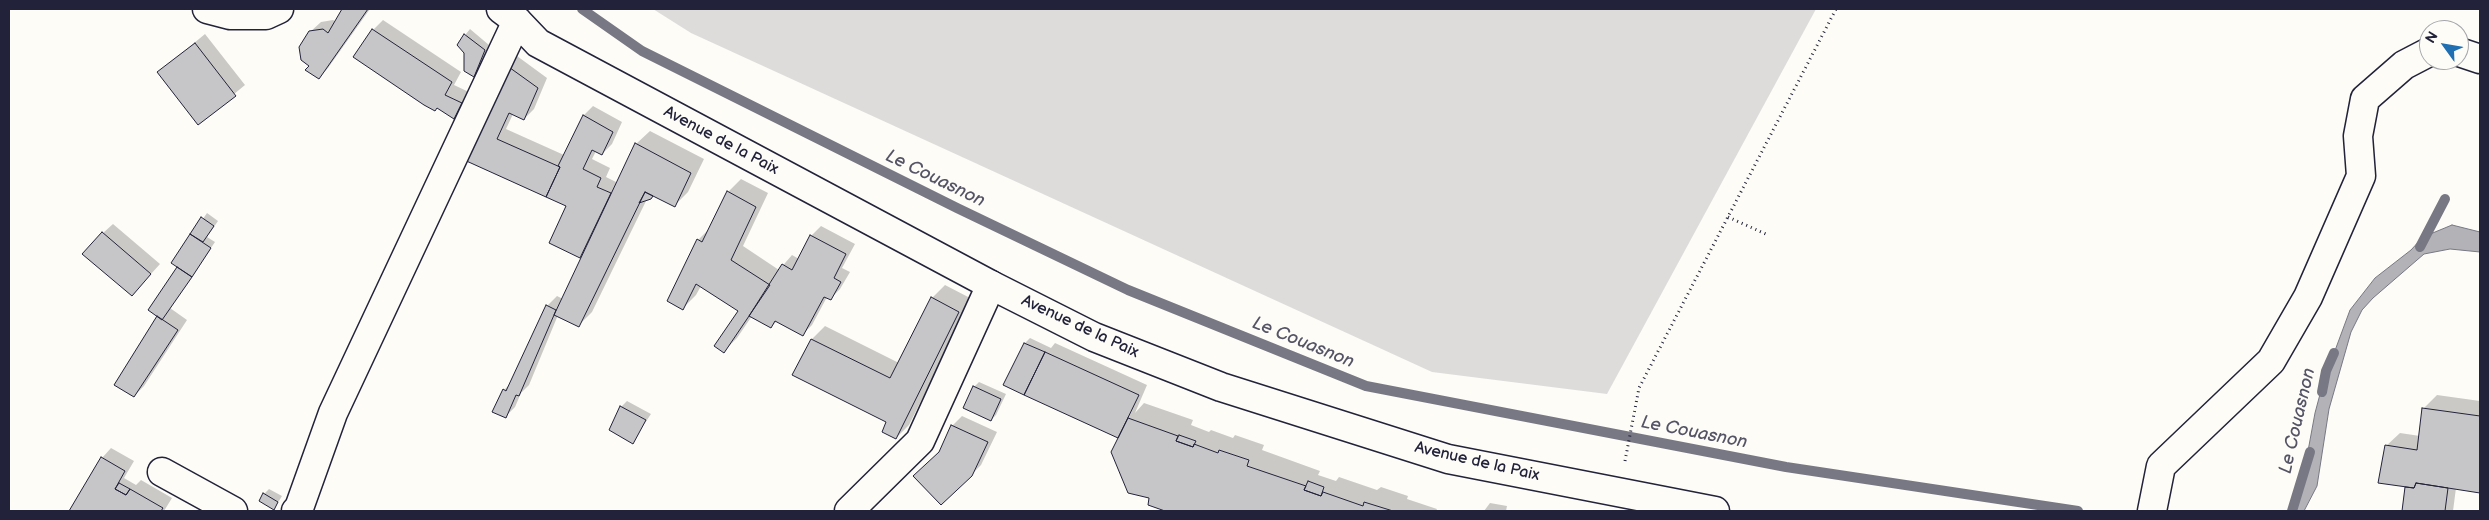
<!DOCTYPE html>
<html>
<head>
<meta charset="utf-8">
<style>
	body { margin:0 }
	#map { position:relative; width:2489px; height:520px; overflow:hidden; background:#fdfcf7; font-family:"Balsamiq Sans",sans-serif }
	canvas { display:block }
	.frame { position:absolute; inset:0; border:10px solid #22223b; pointer-events:none }
	.north { position:absolute; left:2419px; top:20px; width:50px; height:50px; box-sizing:border-box; background:#fdfcf7; border:1px solid #a5a5ac; border-radius:50%; rotate:302deg; font-size:14px; font-weight:700; line-height:20px; text-align:center; color:#22223b }
	.north::after { content:''; display:block; margin:auto; width:18px; height:22px; background:#1f6fb2; clip-path:polygon(50% 0,100% 100%,50% 72%,0 100%) }
</style>
</head>
<body>
<div id="map">
<canvas width="2489" height="520"></canvas>
<div class="frame"></div>
<div class="north">N</div>
</div>
<script>
const c = document.querySelector('canvas').getContext('2d');
c.lineJoin = 'round';
function paint(path, color) { c.fillStyle = color; c.fill(path, 'evenodd'); }
const shape = rows => new Path2D(rows.map(r => 'M' + r).join(''));
function trace(path, color, width, dash) { c.strokeStyle = color; c.lineWidth = width; c.lineCap = dash ? 'butt' : 'round'; c.setLineDash(dash || []); c.stroke(path); }
function drawText(font, color, halo, rows, align = 'center') {
  c.font = font + ' "Balsamiq Sans",sans-serif'; c.lineWidth = 4.5; c.setLineDash([]); c.textBaseline = 'middle'; c.strokeStyle = halo; c.fillStyle = color; for (const [text, x, y, turn = 0] of rows) {
    c.save(); c.translate(x, y); c.rotate((+turn || 0) * Math.PI / 180); c.textAlign = isNaN(turn) ? turn : align; if (halo) c.strokeText(text, 0, 0); c.fillText(text, 0, 0); c.restore();
  }
}
paint(shape([
	[653,9,1816,9,1607,394,1432,372,691,33]
]), '#dddcdb');
const water = shape([
	[2452,225,2480,232,2480,252,2450,249,2424,254,2373,298,2362,310,2351,332,2329,409,2317,486,2304,511,2289,511,2301,489,2315,413,2323,383,2350,310,2375,278,2411,250,2423,237,2452,225]
]);
paint(water, '#b2b2b7');
trace(water, '#787885', 1);
paint(shape([
	[343,9,370,9,328,68,319,78,311,65,310,32,321,22,333,20,337,22],
	[383,20,461,72,454,85,471,93,464,108,454,117,373,30],
	[470,29,489,45,478,70,473,75,466,53,458,44],
	[205,34,245,85,199,123,159,72],
	[517,56,547,78,534,109,524,119,513,114,506,129,564,155,584,115,593,106,622,122,612,144,602,154,596,151,592,159,610,168,606,177,618,183,636,144,650,131,704,159,688,192,675,205,654,195,646,201,592,312,579,325,558,315,529,385,521,393,515,407,505,417,504,390,512,382,547,306,557,296,563,299,585,251,580,257,568,205,464,158,507,66],
	[741,179,768,193,743,246,779,270,792,255,799,259,811,236,821,226,855,244,842,268,850,272,840,289,831,298,827,297,812,325,802,335,777,321,771,327,752,316,737,338,724,351,739,310,701,286,696,295,683,308,698,240,711,227,728,192],
	[207,213,218,221,207,237,215,242,170,308,187,320,144,386,134,396,159,316,179,267,173,263],
	[113,224,160,264,132,295,103,233],
	[945,285,972,299,909,425,896,438,888,422,794,375,812,339,825,326,899,363,932,298],
	[1030,338,1051,348,1055,343,1147,385,1135,413,1144,403,1193,420,1191,425,1209,432,1211,430,1233,438,1235,435,1264,445,1262,450,1320,471,1318,475,1336,481,1339,477,1377,490,1381,487,1408,496,1407,499,1437,509,1436,511,1169,511,1149,504,1151,497,1120,437,1024,394,1025,343],
	[979,382,1006,394,996,415,991,420,974,387],
	[2437,395,2480,401,2480,491,2456,488,2453,511,2403,511,2408,486,2380,482,2382,462,2385,459,2386,446,2400,433,2420,436,2424,408],
	[627,401,651,414,632,442,611,429,622,406],
	[962,416,997,432,981,465,971,475,940,451,952,426],
	[111,448,134,461,124,478,136,485,141,480,172,498,164,511,70,511,102,458],
	[269,489,282,496,274,509,264,494],
	[1490,503,1507,506,1506,511,1484,511]
]), '#0003');
trace(shape([
	[582,9,642,51,957,208,1128,290,1366,386,1786,467,2078,511],
	[2420,247,2445,199],
	[2322,392,2326,371,2334,353],
	[2292,511,2310,452]
]), '#787885', 10);
const building = shape([
	[342,9,368,9,319,79,305,70,309,66,301,60,299,47,309,31,323,29,328,33,342,9],
	[372,29,452,82,445,95,462,103,454,119,437,108,435,111,424,105,353,57,372,29],
	[464,34,485,50,474,77,464,71,464,53,457,45,464,34],
	[195,43,236,96,198,125,157,72,195,43],
	[506,65,538,88,524,120,509,113,497,139,560,167,546,197,462,159,506,65],
	[583,115,613,132,602,155,592,150,583,169,601,178,597,187,611,193,580,258,549,243,566,206,546,197,560,167,558,166,583,115],
	[635,143,691,173,675,207,645,192,579,327,554,315,635,143],
	[727,191,756,207,731,260,770,285,724,353,714,346,738,311,696,284,683,310,667,301,697,239,702,242,727,191],
	[645,192,653,196,651,199,639,203,645,192],
	[201,217,214,226,203,242,190,234,201,217],
	[102,232,151,274,132,296,82,254,102,232],
	[190,234,211,248,192,277,171,263,190,234],
	[810,235,846,254,834,278,841,282,831,300,824,297,803,336,775,321,771,328,749,316,782,264,792,270,810,235],
	[177,267,192,277,162,320,148,310,177,267],
	[931,297,959,312,896,439,882,432,886,422,792,375,811,339,890,378,931,297],
	[546,305,556,310,554,315,519,396,516,395,506,418,492,412,503,389,506,391,546,305],
	[157,316,178,330,134,397,114,385,157,316],
	[1024,343,1045,352,1024,395,1003,385,1024,343],
	[1045,352,1139,395,1118,438,1024,395,1045,352],
	[973,386,1001,399,991,421,963,408,973,386],
	[620,406,646,420,633,444,609,430,620,406],
	[2422,408,2480,416,2480,493,2416,483,2414,488,2378,483,2385,445,2417,450,2422,408],
	[1128,418,1178,436,1176,441,1193,447,1194,444,1218,453,1219,450,1249,460,1247,466,1306,486,1304,490,1321,496,1323,492,1363,506,1364,502,1393,511,1165,511,1148,505,1149,498,1128,493,1111,452,1128,418],
	[951,425,988,442,972,476,941,505,913,476,939,452,951,425],
	[1179,435,1196,441,1193,447,1176,441,1179,435],
	[101,457,125,471,115,489,126,495,130,489,163,508,161,511,69,511,101,457],
	[1308,481,1324,487,1321,496,1304,490,1308,481],
	[119,483,130,489,126,495,115,489,119,483],
	[2416,483,2448,488,2445,511,2402,511,2405,487,2414,488,2416,483],
	[263,493,278,502,274,510,259,501,263,493]
]);
paint(building, '#c6c6c8');
trace(building, '#22223b', 1);
const minor = shape([
	[207,9,230,15,266,15,279,9],
	[2459,52,2480,59],
	[162,472,233,511],
	[296,511,299,508,333,413,517,21],
	[849,511,920,441,991,285],
	[2152,511,2161,466,2271,361,2308,297,2361,176,2358,136,2365,99,2404,65,2429,52]
]);
const major = shape([
	[501,9,517,21,538,43,991,285,1094,337,1221,387,1448,459,1715,511]
]);
trace(minor, '#22223b', 31);
trace(major, '#22223b', 31);
trace(shape([
	[1728,217,1768,235],
	[1625,461,1639,388,1836,9]
]), '#22223b', 3, [1, 4]);
trace(minor, '#fdfcf7', 28);
trace(major, '#fdfcf7', 28);
drawText('16px', '#22223b', '#fdfcf7', [
	["Avenue de la Paix",721,141,28],
	["Avenue de la Paix",1080,327,25],
	["Avenue de la Paix",1477,462,13]
]);
drawText('italic 18px', '#545466', '#fdfcf7', [
	["Le Couasnon",935,179,26],
	["Le Couasnon",1303,343,22],
	["Le Couasnon",2298,421,-77],
	["Le Couasnon",1694,433,11]
]);
</script>
</body>
</html>
